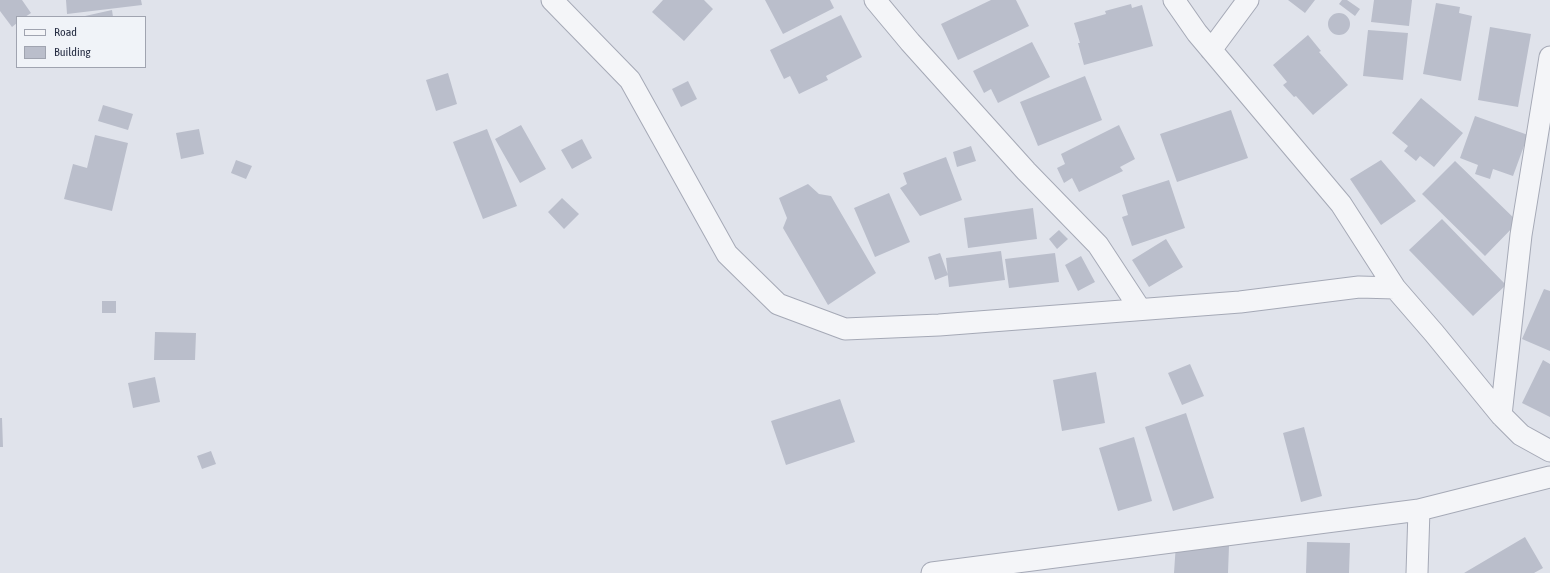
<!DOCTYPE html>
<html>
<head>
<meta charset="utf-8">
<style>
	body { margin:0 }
	#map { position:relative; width:1550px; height:573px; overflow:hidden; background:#e0e3eb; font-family:"Asap Condensed",sans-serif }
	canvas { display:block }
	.legend { position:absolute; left:16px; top:16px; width:130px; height:52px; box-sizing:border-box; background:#f0f3f8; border:1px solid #a0a4b0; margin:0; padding:5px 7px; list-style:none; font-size:12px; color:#272e44 }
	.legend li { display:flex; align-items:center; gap:8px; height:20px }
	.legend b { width:20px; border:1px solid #a0a4b0 }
</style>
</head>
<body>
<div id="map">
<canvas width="1550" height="573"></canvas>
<ul class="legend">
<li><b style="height:5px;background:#f4f5f8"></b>Road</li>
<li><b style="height:11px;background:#babecb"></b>Building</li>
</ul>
</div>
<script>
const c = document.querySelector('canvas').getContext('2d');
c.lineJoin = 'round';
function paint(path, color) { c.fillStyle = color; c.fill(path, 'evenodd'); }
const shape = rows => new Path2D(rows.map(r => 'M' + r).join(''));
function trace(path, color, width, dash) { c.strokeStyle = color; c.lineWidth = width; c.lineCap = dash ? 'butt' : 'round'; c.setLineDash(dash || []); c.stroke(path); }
paint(shape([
	[0,0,22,0,31,13,25,17,17,17,17,23,12,27,0,11],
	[66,0,141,0,142,5,67,14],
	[663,0,704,0,713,9,684,41,652,12],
	[765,0,830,0,834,8,783,34],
	[991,0,1016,0,1029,26,958,60,941,24],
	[1288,0,1315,0,1305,13],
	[1342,0,1347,0,1360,9,1355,16,1339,4],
	[1374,0,1412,0,1409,26,1371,22],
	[1436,3,1460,7,1459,13,1472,16,1461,81,1423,74],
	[1131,4,1132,8,1142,5,1153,46,1084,65,1078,43,1080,43,1074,23,1106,14,1105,11],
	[112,10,113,17,85,17,85,16],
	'1328 24a11 11 0 1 1 22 0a11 11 0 1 1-22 0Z',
	[841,15,862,57,826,76,828,80,799,94,790,76,784,79,770,50],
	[1490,27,1531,34,1518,107,1478,100],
	[1368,30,1408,33,1403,80,1363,76],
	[1308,35,1321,51,1319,52,1348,85,1313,115,1296,96,1294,97,1283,85,1287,82,1273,65],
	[1032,42,1050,77,998,103,991,89,984,93,973,71],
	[448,73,457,104,436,111,426,80],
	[1085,76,1102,120,1038,146,1020,102],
	[688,81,697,99,681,107,672,89],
	[1421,98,1463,133,1434,167,1420,156,1416,161,1404,151,1408,146,1392,133],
	[103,105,133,114,128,130,98,121],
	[1231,110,1248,158,1177,182,1160,134],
	[1475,116,1528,135,1513,176,1493,169,1490,179,1475,174,1478,165,1460,158],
	[521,125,546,169,520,183,495,139],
	[1119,125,1135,159,1120,167,1123,171,1079,192,1072,178,1064,183,1057,168,1065,164,1061,154],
	[199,129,204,154,181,159,176,133],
	[487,129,517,206,483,219,453,142],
	[95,135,128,143,112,211,64,199,73,164,87,168],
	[582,139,592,158,572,169,561,150],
	[971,146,976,161,957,167,953,152],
	[946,157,962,200,920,216,900,188,907,184,903,173],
	[236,160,252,166,246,179,231,173],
	[1381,160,1416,201,1381,225,1350,179],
	[1455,161,1518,222,1485,256,1422,194],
	[1169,180,1185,228,1132,246,1122,217,1128,215,1122,195],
	[808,184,819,194,831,196,876,273,828,305,783,228,787,218,779,198],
	[889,193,910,242,875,257,854,208],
	[562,198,579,214,564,229,548,212],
	[1033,208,1037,239,968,248,964,218],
	[1442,219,1506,285,1473,316,1409,250],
	[1059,230,1068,239,1057,249,1049,239],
	[1166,239,1183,267,1149,287,1132,260],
	[1001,251,1005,280,949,287,946,258],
	[940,253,948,275,935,280,928,257],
	[1055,253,1059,282,1009,288,1005,259],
	[1081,256,1095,282,1078,291,1065,265],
	[1544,289,1550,291,1550,351,1522,339],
	[102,301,116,301,116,313,102,313],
	[155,332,196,333,195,360,154,360],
	[1543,360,1550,364,1550,417,1522,403],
	[1190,364,1204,396,1182,405,1168,373],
	[1096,372,1105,423,1062,431,1053,380],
	[155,377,160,402,133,408,128,383],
	[840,399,855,442,786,465,771,421],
	[1186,413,1214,498,1173,511,1145,427],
	[0,418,2,418,3,447,0,447],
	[1304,427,1322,496,1301,502,1283,433],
	[1134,437,1152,501,1118,511,1099,448],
	[211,451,216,464,202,469,197,456],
	[1525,537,1543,568,1534,573,1464,573],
	[1307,542,1350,543,1349,573,1306,573],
	[1176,543,1229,546,1228,573,1174,573]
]), '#babecb');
const minor = shape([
	[552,0,630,80,727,254,778,304,845,329,939,325,1240,302,1359,287,1395,288],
	[875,0,910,42,1026,171,1098,245,1140,309],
	[1174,0,1197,33,1341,204,1395,288,1434,333,1501,415,1521,435,1550,451],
	[1211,50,1248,0],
	[1501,415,1521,235,1550,57],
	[932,573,1419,510,1550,477],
	[1417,573,1419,510]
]);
trace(minor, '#a5a9b6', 23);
trace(minor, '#f4f5f8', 21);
</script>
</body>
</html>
